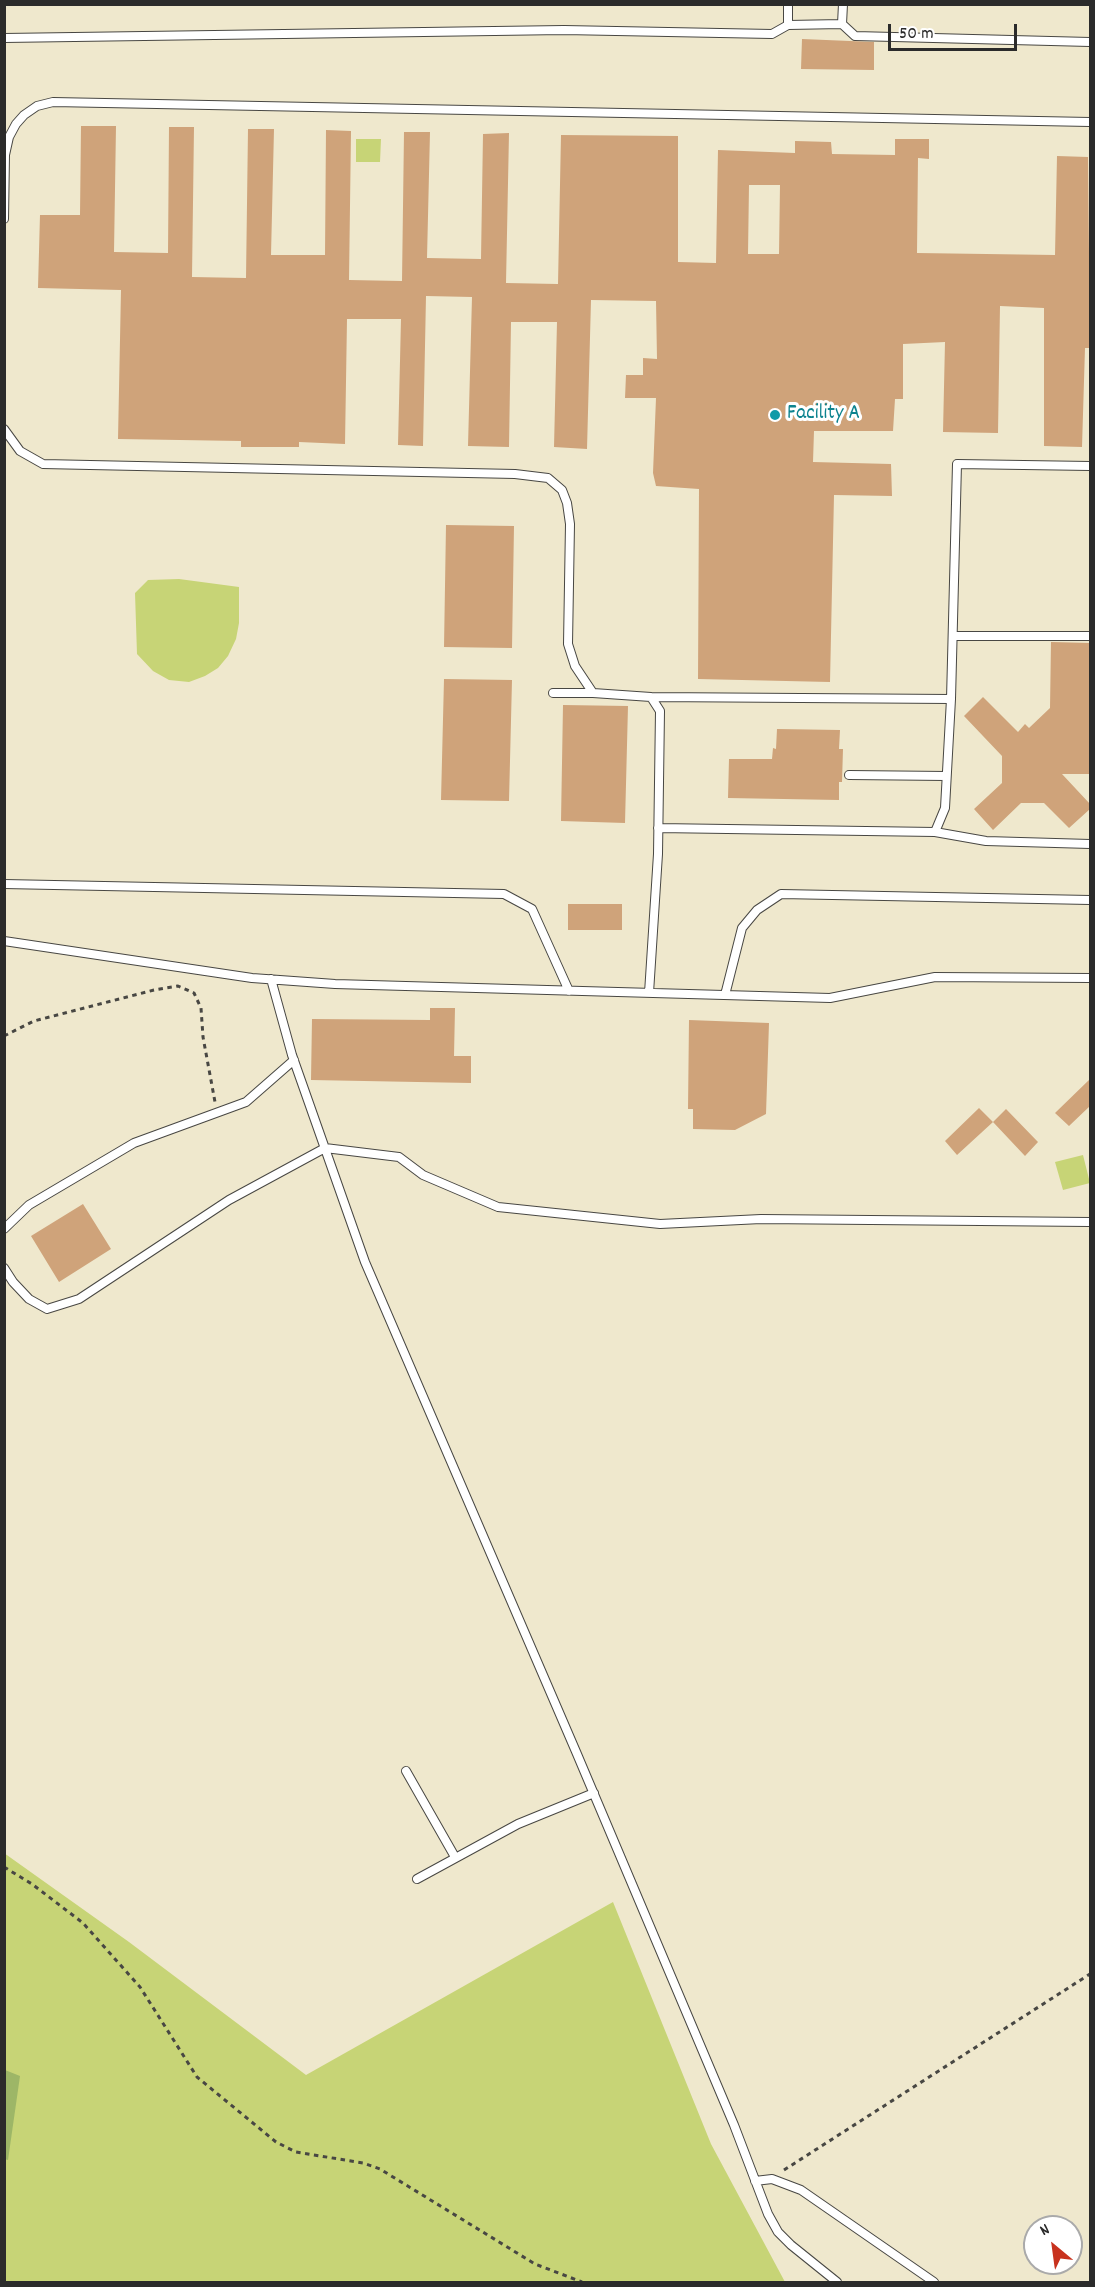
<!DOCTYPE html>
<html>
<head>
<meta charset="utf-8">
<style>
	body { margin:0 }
	#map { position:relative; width:1095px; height:2287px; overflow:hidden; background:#efe8cd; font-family:Dekko,sans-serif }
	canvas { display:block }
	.frame { position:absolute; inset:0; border:6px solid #2b2b2b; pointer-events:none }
	.north { position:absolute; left:1023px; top:2215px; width:60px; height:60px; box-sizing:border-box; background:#fff; border:2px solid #aaa; border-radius:50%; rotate:331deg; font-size:16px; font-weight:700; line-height:24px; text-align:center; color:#2b2b2b }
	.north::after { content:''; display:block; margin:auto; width:21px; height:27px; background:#c8321e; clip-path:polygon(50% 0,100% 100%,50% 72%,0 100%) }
	.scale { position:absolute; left:888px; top:24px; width:129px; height:27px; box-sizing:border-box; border:3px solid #2b2b2b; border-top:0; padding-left:8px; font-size:18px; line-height:21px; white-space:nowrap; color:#2b2b2b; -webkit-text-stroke:4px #fff; paint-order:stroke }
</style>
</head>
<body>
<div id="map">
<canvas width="1095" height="2287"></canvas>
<div class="frame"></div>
<div class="north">N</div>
<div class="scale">50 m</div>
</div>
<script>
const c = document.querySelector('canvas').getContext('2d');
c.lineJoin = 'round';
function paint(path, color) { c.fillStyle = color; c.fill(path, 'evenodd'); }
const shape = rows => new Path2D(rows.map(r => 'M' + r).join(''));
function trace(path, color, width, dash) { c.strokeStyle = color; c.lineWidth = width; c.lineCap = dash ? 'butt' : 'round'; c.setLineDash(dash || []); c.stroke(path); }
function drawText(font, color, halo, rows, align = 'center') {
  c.font = font + ' Dekko,sans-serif'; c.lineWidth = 6; c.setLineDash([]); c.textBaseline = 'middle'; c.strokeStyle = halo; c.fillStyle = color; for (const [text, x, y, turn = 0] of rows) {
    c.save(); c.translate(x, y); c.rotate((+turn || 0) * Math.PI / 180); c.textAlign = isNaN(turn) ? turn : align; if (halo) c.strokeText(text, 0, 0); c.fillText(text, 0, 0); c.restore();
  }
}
paint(shape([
	[356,139,381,139,380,162,356,162],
	[179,579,239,587,239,623,236,639,228,656,218,668,205,676,189,682,169,680,153,671,137,654,135,593,148,580],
	[1083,1155,1090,1183,1063,1190,1055,1162],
	[4,1853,129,1942,306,2075,613,1902,711,2144,785,2282,5,2282]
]), '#c7d476');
paint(shape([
	[5,2070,20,2076,8,2160,4,2159]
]), '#9db667');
paint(shape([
	[802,39,874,42,874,70,801,69],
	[81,126,116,126,114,252,168,253,169,127,194,127,192,277,246,278,248,129,274,129,271,255,325,255,326,130,351,131,349,280,402,281,404,132,430,132,427,258,481,259,483,134,509,133,506,283,558,284,561,135,678,136,678,262,716,263,718,150,795,153,795,141,831,142,832,154,895,155,895,139,929,139,929,159,918,158,917,253,1055,255,1057,156,1088,157,1090,348,1085,348,1082,447,1044,446,1044,308,1000,306,998,433,943,432,945,342,903,344,903,399,895,399,893,431,814,431,813,462,891,464,892,496,834,495,830,682,698,679,699,489,656,486,653,473,656,398,625,398,626,375,643,375,643,358,657,359,656,301,591,300,587,449,554,447,557,322,511,322,509,447,468,446,472,297,426,296,423,446,398,445,401,319,347,319,345,444,299,442,299,447,241,447,241,441,118,439,121,290,38,288,40,215,80,215],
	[749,185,780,185,779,254,748,254],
	[446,525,514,526,512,648,444,647],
	[1051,642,1090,643,1090,774,1062,774,1090,804,1090,809,1069,828,1044,803,1021,803,993,830,974,809,1002,783,1002,756,964,716,983,697,1018,732,1025,724,1029,728,1050,708],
	[444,679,512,680,509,801,441,800],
	[563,705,628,706,625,823,561,821],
	[777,729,840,730,839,749,843,749,842,782,839,782,839,800,728,798,729,759,772,759,773,748,776,749],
	[568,904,622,904,622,930,568,930],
	[430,1008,455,1008,454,1056,471,1056,471,1083,311,1080,312,1019,430,1020],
	[689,1020,769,1023,766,1114,735,1130,693,1129,693,1109,688,1109],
	[1090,1079,1090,1106,1069,1126,1055,1113],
	[979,1108,993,1122,957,1155,945,1141],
	[1006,1109,1038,1142,1025,1156,993,1122],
	[83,1204,111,1249,59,1282,31,1236]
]), '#cfa37a');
const lane = shape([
	[788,4,788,25],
	[842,24,855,36,1090,42],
	[4,38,564,30,772,34,788,25,842,24,843,4],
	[4,219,5,155,9,137,16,124,24,115,37,106,53,102,1090,122],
	[4,429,20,451,43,464,515,474,548,478,562,490,567,503,570,524,568,644,575,666,593,693,651,697,660,711,658,854,649,993],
	[954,636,1090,636],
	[553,693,593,693],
	[651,697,951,699,945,808,935,832,658,828],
	[951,699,957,464,1090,466],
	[849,775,946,776],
	[935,832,986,841,1090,844],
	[4,884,504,894,532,909,569,991],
	[4,941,252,978,335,984,830,998,935,977,1090,978],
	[271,979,292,1055,365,1262,577,1754,734,2125,768,2214,778,2232,791,2245,837,2282],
	[725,995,742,928,757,910,781,894,1090,900],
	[4,1229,29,1205,134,1143,246,1102,294,1060],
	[4,1268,13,1282,29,1299,47,1309,79,1299,229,1200,325,1148,399,1157,423,1175,498,1207,660,1224,761,1219,1090,1222],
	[406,1771,455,1857],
	[417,1879,518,1824,594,1793],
	[755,2181,772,2179,801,2190,934,2282]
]);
trace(lane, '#484743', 10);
trace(shape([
	[4,1036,34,1021,154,990,178,986,194,993,201,1008,203,1037,215,1102],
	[4,1867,32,1884,83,1923,140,1987,197,2077,276,2142,296,2152,363,2163,380,2169,535,2264,582,2282],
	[784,2170,1090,1974]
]), '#484743', 3, [4.5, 4.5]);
trace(lane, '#fff', 8);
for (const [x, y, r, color] of [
	[775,415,6,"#0f9aa8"]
]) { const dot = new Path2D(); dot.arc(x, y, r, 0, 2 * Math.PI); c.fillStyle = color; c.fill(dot); trace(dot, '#fff', 2); }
drawText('21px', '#0d838f', '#fff', [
	["Facility A",787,415]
], 'left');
</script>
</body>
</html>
